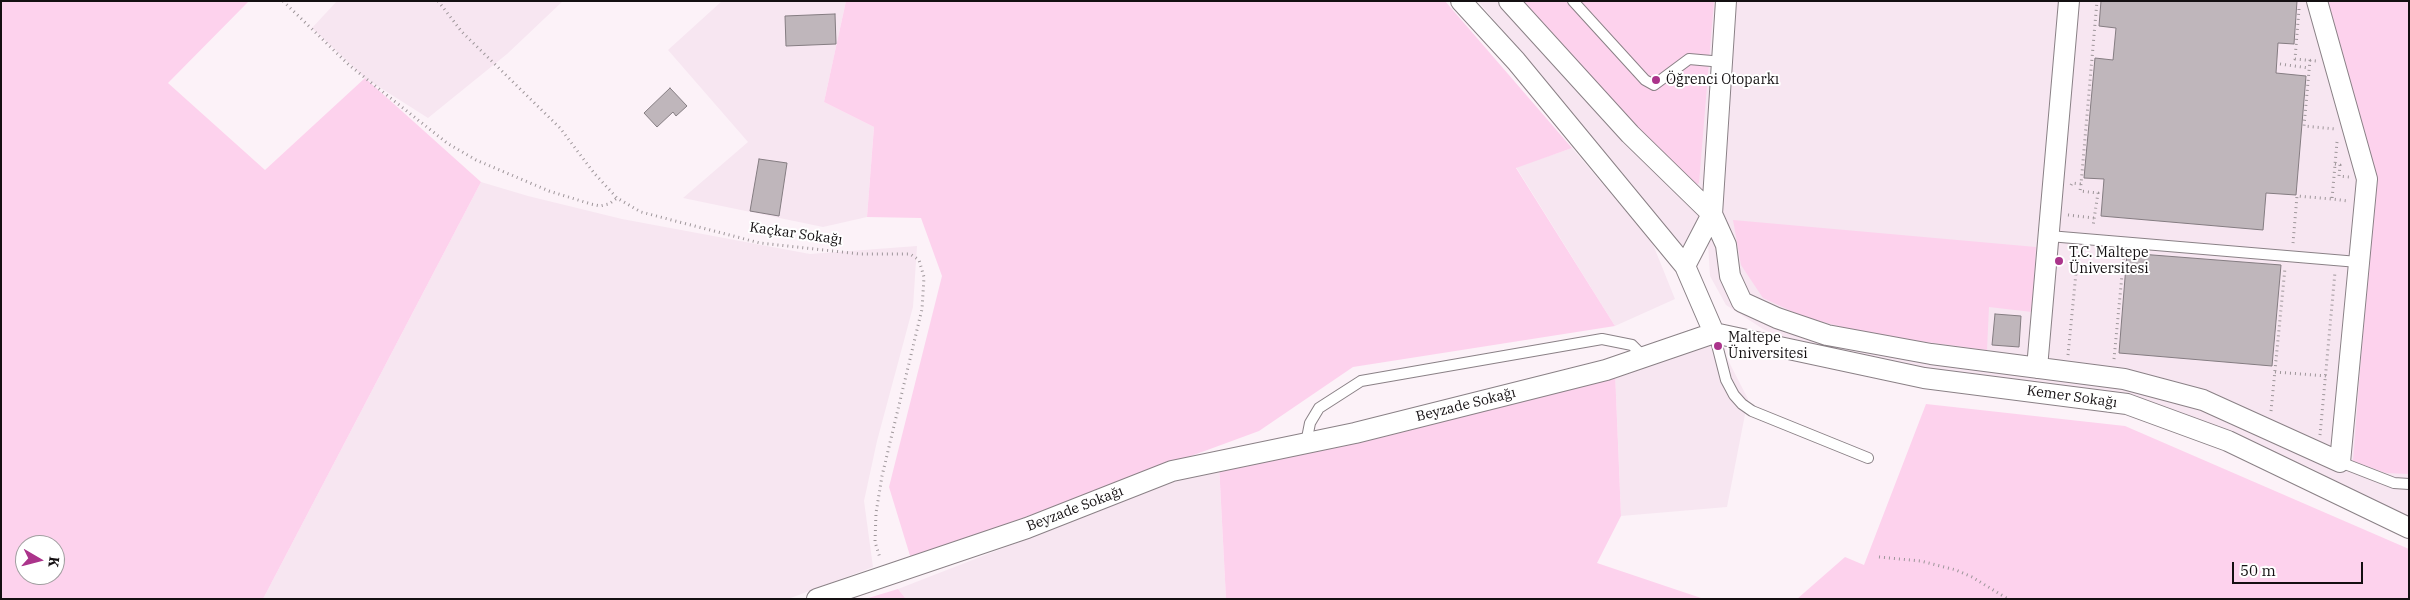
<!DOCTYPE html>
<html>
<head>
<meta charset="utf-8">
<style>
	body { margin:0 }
	#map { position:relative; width:2410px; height:600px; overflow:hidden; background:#fcf2f8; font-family:"IBM Plex Serif",serif }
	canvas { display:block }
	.frame { position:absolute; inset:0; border:2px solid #141012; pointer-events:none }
	.north { position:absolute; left:15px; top:535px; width:50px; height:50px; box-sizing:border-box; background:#fff; border:1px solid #a19fa0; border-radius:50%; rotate:98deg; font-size:14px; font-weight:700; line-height:20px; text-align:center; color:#141012 }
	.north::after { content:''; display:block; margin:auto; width:18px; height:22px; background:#ab348b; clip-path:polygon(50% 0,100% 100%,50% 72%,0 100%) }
	.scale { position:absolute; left:2232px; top:562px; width:131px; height:22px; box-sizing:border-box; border:2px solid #141012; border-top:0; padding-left:6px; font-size:15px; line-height:18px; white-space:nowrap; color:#141012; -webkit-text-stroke:4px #fff; paint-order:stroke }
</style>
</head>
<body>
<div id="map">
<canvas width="2410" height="600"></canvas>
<div class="frame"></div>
<div class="north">K</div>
<div class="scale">50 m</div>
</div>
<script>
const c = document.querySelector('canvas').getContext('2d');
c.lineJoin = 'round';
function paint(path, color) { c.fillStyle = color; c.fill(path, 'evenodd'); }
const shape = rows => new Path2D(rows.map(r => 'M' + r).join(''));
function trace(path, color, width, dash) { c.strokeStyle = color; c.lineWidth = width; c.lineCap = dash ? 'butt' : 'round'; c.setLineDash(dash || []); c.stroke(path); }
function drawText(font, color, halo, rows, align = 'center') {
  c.font = font + ' "IBM Plex Serif",serif'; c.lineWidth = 4; c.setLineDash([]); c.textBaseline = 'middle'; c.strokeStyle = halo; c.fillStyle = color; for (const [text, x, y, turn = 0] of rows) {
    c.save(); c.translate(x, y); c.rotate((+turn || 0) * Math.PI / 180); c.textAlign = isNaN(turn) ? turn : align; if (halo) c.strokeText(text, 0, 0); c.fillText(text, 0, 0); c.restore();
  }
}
paint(shape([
	[337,1,563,1,507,54,428,118,365,78,312,28],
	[722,1,846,1,824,102,874,127,867,217,823,227,683,198,748,142,668,50],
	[1478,1,2409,1,2409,520,2309,467,2129,401,1919,371,1789,342,1763,329,1726,305,1710,276,1708,243,1681,245],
	[1572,148,1652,242,1675,299,1615,326,1516,167],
	[481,182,528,196,622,219,810,254,917,246,913,307,877,441,864,501,873,567,788,599,263,599],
	[1715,335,1748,399,1727,507,1621,516,1615,371],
	[1219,464,1226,599,906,599,898,589]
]), '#f7e6f1');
paint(shape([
	[1,1,249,1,168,83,265,170,365,78,481,182,263,599,1,599],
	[25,545,55,545,55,575,25,575],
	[846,1,1445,1,1572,148,1516,168,1615,326,1353,367,1259,431,911,559,889,487,942,276,921,218,867,217,874,127,824,102],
	[1518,1,1714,1,1699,183,1693,187],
	[2325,1,2409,1,2409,474,2386,473,2353,461,2374,189],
	[1733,220,2036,247,2032,312,1989,307,1987,350,1873,335,1804,317,1763,298,1741,265],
	[1615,371,1621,516,1597,563,1704,599,1226,599,1219,464,1451,419],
	[1926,404,2125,426,2409,549,2409,599,1797,599,1845,557,1864,565],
	[898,589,906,599,865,599]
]), '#fdd2ed');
const building = shape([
	[2101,1,2297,1,2294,44,2278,43,2276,73,2306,76,2296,195,2266,193,2263,230,2101,216,2104,179,2084,178,2095,58,2113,60,2116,28,2099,26,2101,1],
	[835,14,836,44,786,46,785,16,835,14],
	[670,88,687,106,676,116,673,112,657,127,644,113,670,88],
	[759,159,787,163,779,216,750,211,759,159],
	[2127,253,2281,265,2272,366,2119,353,2127,253],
	[1995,314,2021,316,2019,347,1992,345,1995,314]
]);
paint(building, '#bfb6bb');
trace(building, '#857d82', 1);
const lane = shape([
	[1573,1,1645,80,1654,85,1689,59,1723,62],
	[2049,236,2358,262],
	[1714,333,1726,380,1734,395,1742,404,1752,411,1868,458],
	[1306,443,1310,423,1319,408,1361,381,1602,339,1632,345,1644,357],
	[2340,462,2394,483,2409,484]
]);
const street = shape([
	[1509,1,1630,134,1712,214,1726,245,1730,276,1742,302,1777,318,1827,335,1931,354,2124,379,2203,400,2340,462,2367,179,2317,1],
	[1685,266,1712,214,1726,1],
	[1714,333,1924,378,2127,404,2228,441,2409,528],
	[2037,368,2069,1],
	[817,599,1027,528,1172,471,1355,433,1606,370,1714,333,1685,266,1516,61,1461,1]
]);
trace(lane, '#8a8186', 12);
trace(street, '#8a8186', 22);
trace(shape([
	[283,1,349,65,447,143,476,160,549,191,591,204,600,206,609,204,617,198],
	[438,1,462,32,560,128,594,173,617,198,641,212,760,243,860,254,910,254,919,260,924,277,922,309,882,476,876,513,875,542,880,558],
	[2299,9,2295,59,2317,61],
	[2310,60,2304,126,2335,129],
	[2280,64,2309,68],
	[2337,142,2332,199,2348,201],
	[2335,164,2340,165,2339,176,2349,177],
	[2081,184,2080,191,2098,193,2093,226],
	[2071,185,2072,183,2081,184,2097,1],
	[2068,215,2094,218],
	[2293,243,2297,196,2332,199],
	[2068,355,2078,252],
	[2114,359,2124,254],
	[2275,372,2327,376],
	[2271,411,2285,268],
	[2320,435,2335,272],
	[1879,557,1921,561,1956,570,1972,577,2008,599]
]), '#9e969a', 3, [1, 4]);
trace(lane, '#fff', 10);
trace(street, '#fff', 20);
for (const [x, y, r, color] of [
	[1656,80,5,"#ab348b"],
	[2059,261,5,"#ab348b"],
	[1718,346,5,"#ab348b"]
]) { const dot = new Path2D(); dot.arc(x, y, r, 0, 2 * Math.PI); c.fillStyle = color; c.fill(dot); trace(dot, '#fff', 2); }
drawText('14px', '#141012', '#fff', [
	["Öğrenci Otoparkı",1666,80],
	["T.C. Maltepe",2069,253],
	["Üniversitesi",2069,269],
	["Maltepe",1728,338],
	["Üniversitesi",1728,354]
], 'left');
drawText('14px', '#141012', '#fff', [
	["Kaçkar Sokağı",796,234,8],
	["Kemer Sokağı",2072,397,8],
	["Beyzade Sokağı",1466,405,-14],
	["Beyzade Sokağı",1075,509,-21]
]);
</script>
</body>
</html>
